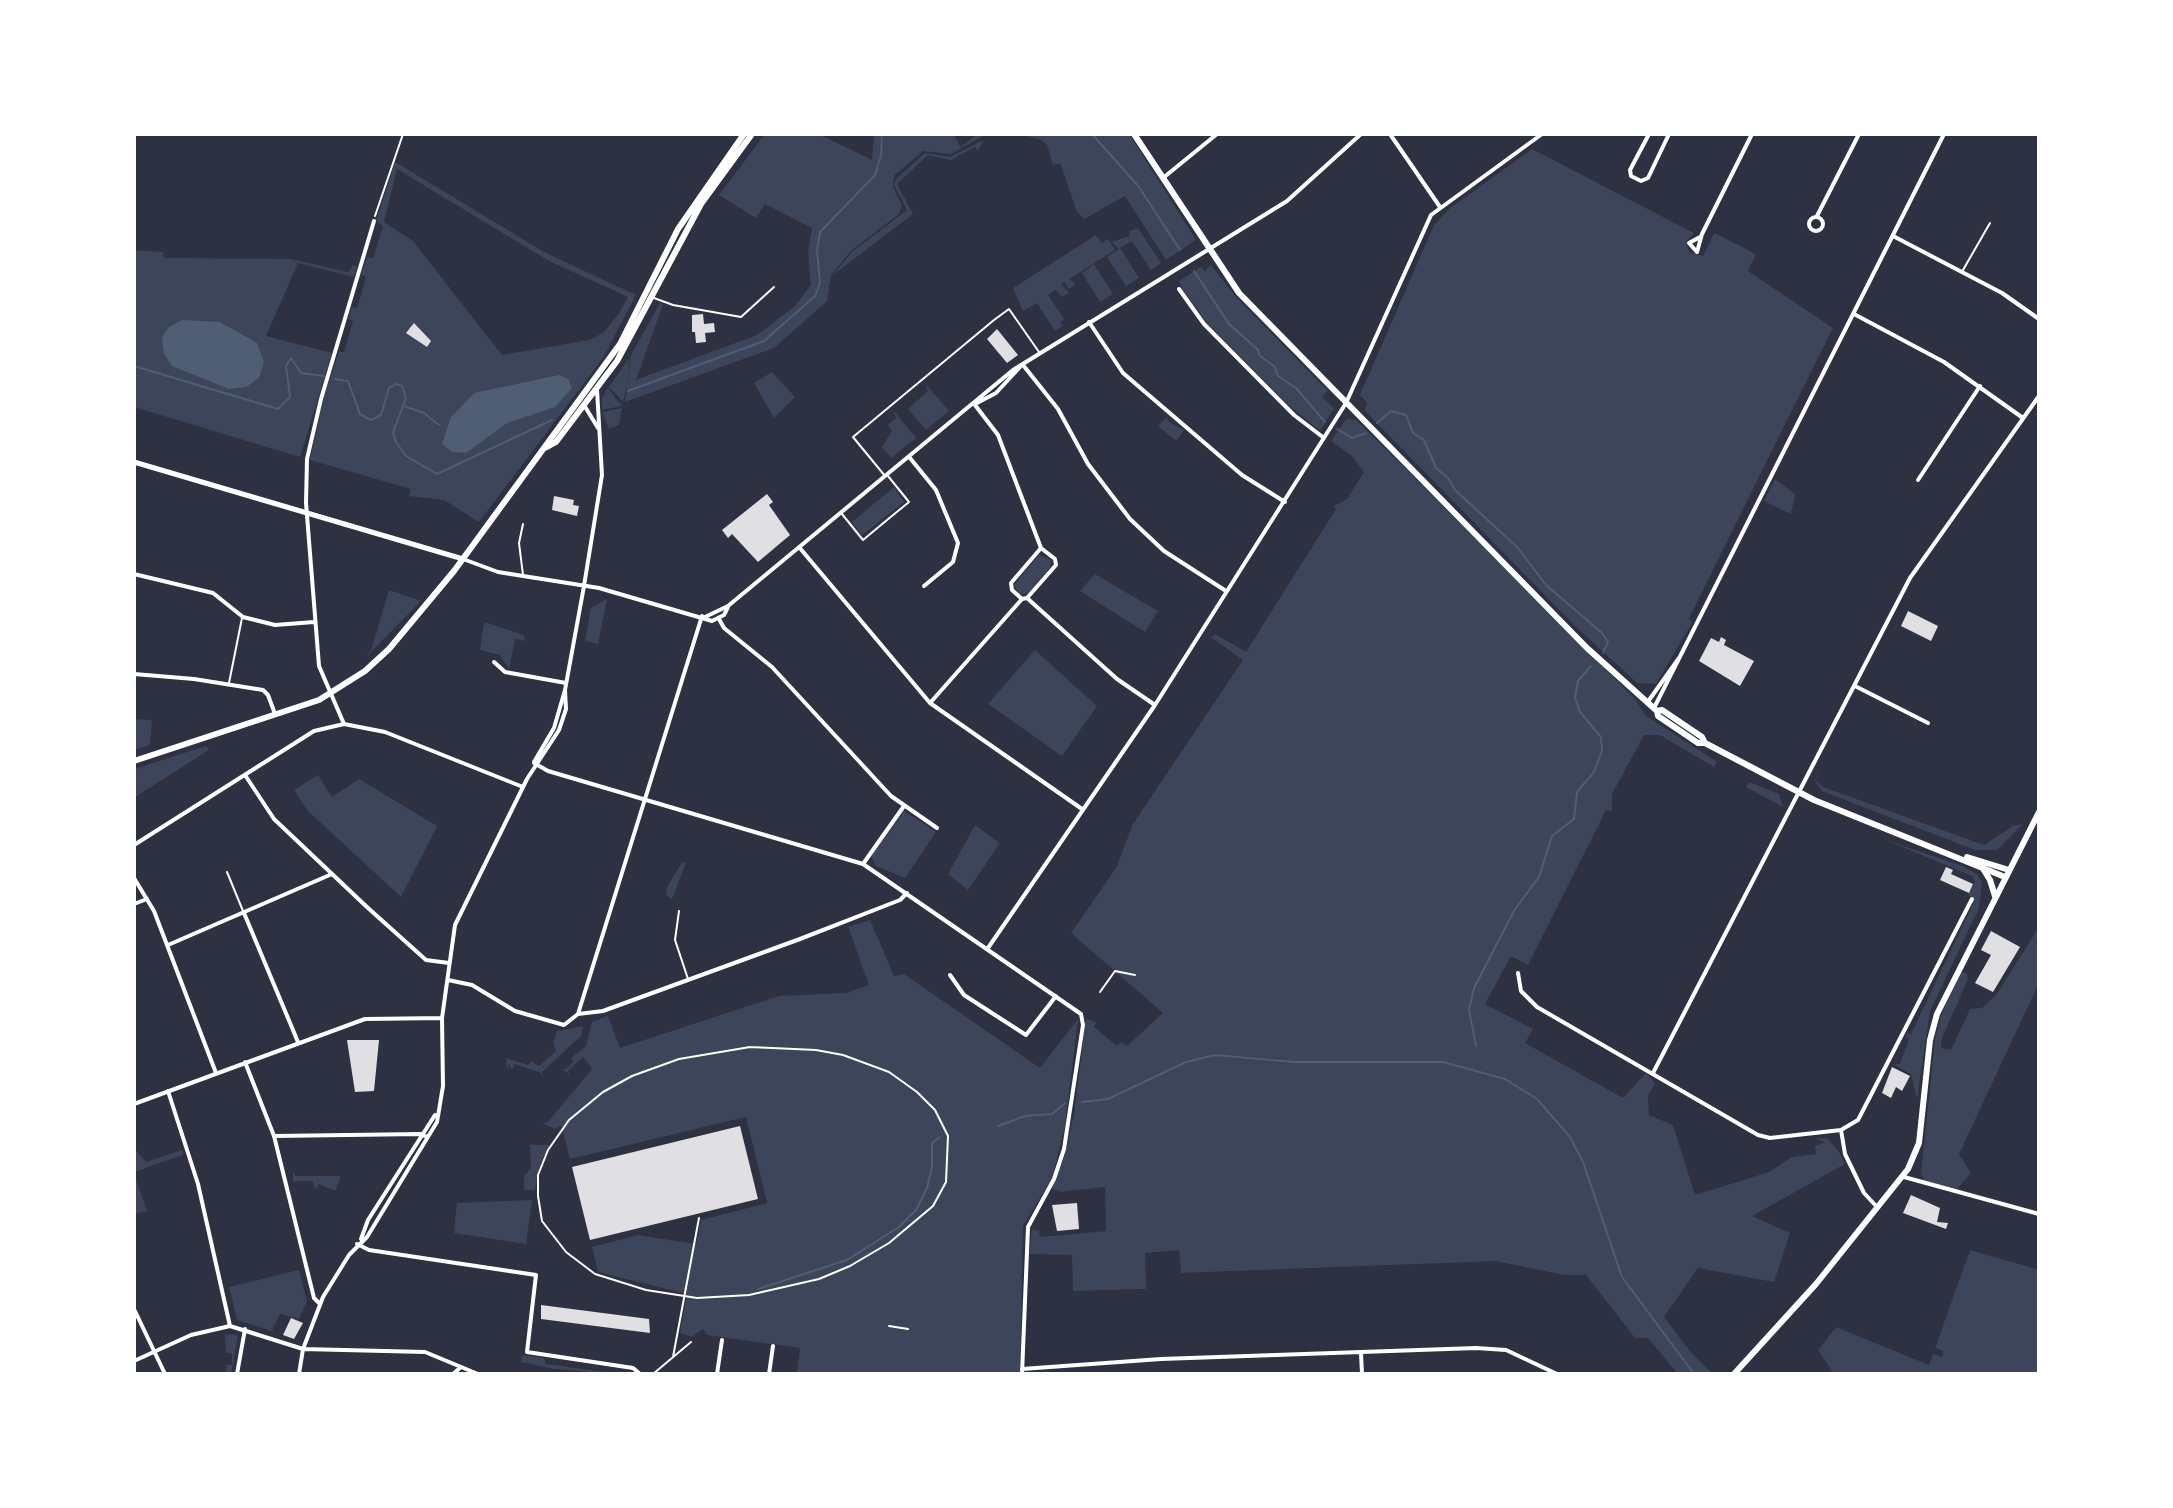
<!DOCTYPE html>
<html>
<head>
<meta charset="utf-8">
<style>
	body { margin:0 }
	#map { position:relative; width:2173px; height:1508px; overflow:hidden; background:#2d3142; font-family:"DejaVu Sans",sans-serif }
	canvas { display:block }
	.frame { position:absolute; inset:0; border:136px solid #fff; pointer-events:none }
</style>
</head>
<body>
<div id="map">
<canvas width="2173" height="1508"></canvas>
<div class="frame"></div>
</div>
<script>
const c = document.querySelector('canvas').getContext('2d');
c.lineJoin = 'round';
function paint(path, color) { c.fillStyle = color; c.fill(path, 'evenodd'); }
const shape = rows => new Path2D(rows.map(r => 'M' + r).join(''));
function trace(path, color, width, dash) { c.strokeStyle = color; c.lineWidth = width; c.lineCap = dash ? 'butt' : 'round'; c.setLineDash(dash || []); c.stroke(path); }
paint(shape([
	[765,134,819,134,872,160,874,134,954,134,960,147,978,134,986,134,951,154,923,151,894,176,893,187,902,205,899,214,851,251,831,275,827,301,774,348,625,402,631,355,660,303,663,304,636,380,757,335,795,306,811,285,808,253,812,228,765,204,756,218,719,195],
	[1021,134,1129,134,1196,240,1166,260,1125,196,1084,219,1077,212,1060,163,1053,165,1047,145,1041,140],
	[984,140,978,150,975,147,951,160,928,155,897,184,913,214,833,275,852,252,907,210,894,185,897,178,925,153,950,157],
	[1532,149,1694,233,1686,242,1689,252,1703,256,1714,233,1756,254,1748,271,1833,328,1689,618,1692,623,1656,684,1637,683,1575,626,1365,411,1367,403,1360,395,1434,225,1449,209],
	[395,162,546,253,636,295,603,358,479,522,444,500,409,496,411,489,310,460,324,396,339,352,344,352,353,321,348,319,352,307,357,308,366,277,361,275,367,257,373,258,383,226,376,221],
	[397,169,549,261,628,297,620,312,603,333,589,340,502,355,413,241,384,222],
	[1138,228,1161,263,1151,270,1132,241,1120,248,1139,278,1126,286,1107,257,1119,249,1112,242,1130,236,1129,231],
	[1096,235,1102,243,1108,239,1115,250,1069,279,1076,284,1069,289,1065,282,1061,284,1069,293,1062,297,1056,290,1048,295,1064,319,1060,322,1063,326,1055,331,1037,303,1023,311,1013,288],
	[134,250,163,252,164,258,290,259,348,272,353,265,357,267,354,277,298,263,266,336,332,353,300,457,134,407],
	[1094,264,1113,294,1100,302,1082,273],
	[1210,264,1236,297,1328,391,1322,397,1334,408,1320,431,1287,404,1209,325,1182,289,1179,281,1201,267,1205,272],
	[629,358,628,381,623,402,609,387],
	[772,372,795,397,774,418,754,383],
	[925,383,949,411,926,430,908,409,928,391],
	[608,388,622,406,602,410,602,398],
	[622,408,619,425,609,429,602,412],
	[893,410,916,438,891,458,882,447,892,431,888,425,896,418],
	[1168,416,1167,421,1184,430,1176,441,1158,426],
	[1346,419,1356,420,1393,456,1636,700,1645,715,1717,762,1714,767,1660,735,1644,735,1612,794,1612,812,1606,810,1528,965,1511,956,1485,1004,1533,1029,1525,1043,1623,1098,1646,1073,1655,1083,1648,1096,1649,1115,1673,1125,1695,1195,1769,1172,1792,1157,1816,1154,1815,1146,1825,1142,1815,1139,1827,1138,1839,1152,1845,1164,1752,1216,1790,1233,1774,1282,1698,1268,1664,1317,1689,1350,1713,1374,1678,1374,1648,1338,1635,1338,1586,1275,1564,1275,1496,1261,1181,1273,1179,1250,1145,1253,1146,1289,1073,1291,1072,1255,1029,1254,1032,1229,1039,1231,1040,1237,1106,1231,1105,1187,1061,1192,1051,1188,1063,1160,1074,1115,1086,1019,1096,1022,1094,1027,1117,1046,1121,1042,1127,1046,1163,1013,1071,933,1116,868,1133,824,1243,660,1208,635,1212,637,1215,634,1246,652,1336,509,1334,506,1347,499,1364,472,1352,456,1331,441],
	[1775,479,1795,494,1791,514,1764,501],
	[894,487,904,502,862,535,852,522],
	[1039,555,1051,560,1050,568,1028,593,1019,594,1014,585],
	[1095,574,1158,611,1145,632,1080,591],
	[389,590,421,601,365,658,371,650],
	[607,599,598,644,585,641,591,608],
	[484,622,524,635,525,641,515,639,509,669,500,655,480,650],
	[1035,650,1097,706,1062,756,988,704],
	[134,719,152,720,150,745,134,750],
	[206,746,209,750,135,797,134,769],
	[1818,767,1816,780,1823,787,1984,845,2013,826,2023,824,1997,850,1975,850,1822,791,1815,781],
	[318,775,332,797,359,779,437,826,401,897,307,810,294,790],
	[1749,782,1779,794,1783,807,1746,787],
	[904,811,936,832,905,878,876,866,871,856],
	[975,825,1000,843,968,890,948,874],
	[1883,839,1962,866,1977,874,1982,882,1979,908,1930,1011,1917,1099,1911,1074,1893,1064,1900,1064,1909,1039,1905,1036,1907,1033,1911,1034,1973,904,1974,898,1968,895,1975,882,1972,876],
	[682,862,686,863,672,899,666,895,667,887],
	[870,920,894,976,904,974,1040,1068,1078,1019,1065,1126,1052,1178,1023,1226,1020,1374,797,1374,800,1348,707,1335,703,1329,692,1337,680,1333,687,1294,598,1272,592,1247,638,1235,696,1244,701,1220,767,1203,746,1117,570,1159,561,1125,555,1129,542,1123,547,1123,592,1069,583,1057,568,1071,570,1075,562,1069,566,1069,574,1061,571,1058,586,1046,592,1022,608,1016,620,1048,779,996,846,993,869,985,848,927],
	[2039,927,2039,983,1959,1154,1971,1173,1956,1190,1925,1182,1921,1174,1935,1039,1942,1013,1962,972,1967,973,1968,979,1942,1038,1941,1048,1951,1050,1970,1009,1982,1008,1997,994],
	[583,1026,581,1036,542,1072,543,1077,541,1073,515,1064,512,1070,509,1064,507,1071,506,1058,528,1065,531,1061,539,1066,556,1051,553,1042,557,1031],
	[530,1145,549,1145,540,1164,535,1190,524,1190,524,1176,531,1168],
	[134,1148,146,1162,182,1150,183,1155,134,1172],
	[293,1171,296,1176,341,1176,335,1191,319,1184,315,1190,313,1181,293,1181],
	[134,1173,147,1211,134,1214],
	[532,1200,526,1244,454,1233,457,1203],
	[1970,1250,2039,1270,2039,1374,1834,1374,1818,1350,1836,1327,1929,1365,1933,1354,1942,1357,1943,1351,1935,1348],
	[299,1270,307,1301,299,1319,280,1314,272,1331,237,1320,229,1287],
	[225,1334,238,1335,231,1374,226,1374,226,1365,232,1365,232,1353,226,1353],
	[522,1355,544,1358,546,1364,619,1374,554,1369,521,1362]
]), '#3c4559');
paint(shape([
	[182,320,220,322,257,343,264,362,259,378,246,387,229,389,172,366,164,354,162,337,169,327],
	[559,375,568,379,572,388,555,407,507,423,466,453,452,452,442,444,451,417,474,393]
]), '#4f5d75');
trace(shape([
	[1092,134,1139,187,1180,250],
	[1194,271,1229,324,1258,350,1259,355,1275,367,1278,376,1296,388,1325,422],
	[134,366,278,409,290,397,286,366,291,358,301,373,324,376],
	[335,379,348,381,360,414,371,420,381,415,389,388,396,384,402,386,406,398,393,432,396,442,406,456,437,474,552,420],
	[628,391,764,341,815,296,820,283,817,250,820,232,875,175,881,155,882,134],
	[404,406,424,413,439,425],
	[1377,423,1391,411,1406,415,1413,433,1424,440,1436,468,1448,478,1455,490,1518,548,1546,585,1602,633,1608,642,1603,653],
	[1337,429,1352,438,1366,433],
	[1476,1046,1469,1010,1474,988,1515,909,1539,877,1552,836,1574,819,1577,792,1594,772,1602,751,1601,737,1580,712,1575,698,1578,681,1591,666],
	[1082,1102,1108,1099,1186,1062,1215,1055,1294,1062,1443,1062,1505,1079,1537,1099,1570,1137,1583,1162,1622,1277,1694,1374],
	[998,1126,1025,1116,1052,1114,1065,1103],
	[758,1289,847,1260,899,1227,916,1210,927,1188,932,1167,932,1143,940,1137]
]), '#4f5d75', 2);
paint(shape([
	[703,314,704,324,714,323,715,332,705,333,706,342,696,343,695,332,692,332,692,315],
	[414,323,431,341,427,347,406,333],
	[997,329,1018,355,1007,363,987,339],
	[767,494,773,502,769,505,790,535,758,562,732,534,728,538,722,530],
	[554,496,574,500,573,505,579,506,577,516,552,510],
	[1908,611,1938,626,1931,641,1901,626],
	[1721,637,1726,640,1724,645,1754,661,1740,686,1699,661,1711,638,1719,642],
	[1946,867,1953,870,1951,874,1973,884,1969,893,1940,880],
	[1991,931,2020,947,1993,992,1975,983,1991,955,1981,950],
	[347,1040,379,1040,374,1091,355,1092],
	[1892,1067,1910,1076,1902,1091,1896,1087,1891,1098,1882,1093],
	[740,1126,758,1199,590,1240,572,1167],
	[1911,1195,1940,1208,1937,1222,1948,1223,1946,1229,1903,1213],
	[1077,1203,1079,1229,1057,1231,1052,1205],
	[541,1305,649,1319,650,1333,541,1319],
	[291,1318,303,1323,294,1339,283,1335]
]), '#e0e0e3');
trace(shape([
	[375,216,403,134],
	[1100,992,1115,971,1135,975],
	[750,1047,816,1050,843,1055,889,1072,917,1092,935,1110,948,1136,946,1182,933,1206,889,1243,850,1266,819,1279,749,1295,697,1298,646,1290,595,1274,566,1252,542,1221,538,1196,538,1175,548,1150,569,1120,603,1092,632,1076,679,1059,750,1047],
	[889,1326,908,1329]
]), '#fff', 2);
trace(shape([
	[1963,270,1990,223],
	[654,298,673,305,741,317,774,287],
	[885,476,853,437,994,320,1009,309,1039,352],
	[842,514,863,540,887,520,909,502,888,476],
	[523,524,519,543,523,575],
	[229,683,242,618],
	[227,872,243,911],
	[679,911,675,940,688,979],
	[673,1357,699,1218],
	[653,1374,691,1342]
]), '#fff', 2);
trace(shape([
	[1390,134,1440,207],
	[1649,134,1630,170,1631,176,1641,181,1648,178,1669,134],
	[1163,178,1217,134],
	[1817,216,1859,134],
	'1809 224a7 7 0 1 1 14 0a7 7 0 1 1-14 0Z',
	[1893,236,2002,293,2039,319],
	[1700,237,1689,243,1697,252,1702,234,1752,134],
	[1179,289,1204,324,1294,415,1324,438],
	[1854,314,1944,362,2023,418],
	[1089,322,1123,373,1242,475,1285,502],
	[1023,365,1058,409,1088,464,1130,519,1164,551,1226,591],
	[977,403,996,393,1020,367],
	[584,405,598,428],
	[975,405,998,435,1041,548],
	[910,458,936,490,958,543,953,562,924,586],
	[1918,480,1980,386],
	[799,547,930,703,1082,809],
	[1041,548,1055,559,1056,565,1027,598,1022,599,1012,590,1011,583,1041,548],
	[463,559,498,572,599,588,712,621,724,615,728,607],
	[134,574,213,593,243,617,275,625,314,622],
	[1027,598,1117,679,1155,705],
	[705,617,728,606,1013,370,1287,201,1361,134],
	[719,619,724,628,772,667,891,796,937,828],
	[494,662,505,672,566,683],
	[134,674,194,679,263,690,268,695,275,714],
	[1855,686,1928,723],
	[930,703,1022,599],
	[1647,703,1679,658],
	[1654,708,1944,134],
	[344,724,319,666,306,503,307,459,321,399,374,221],
	[534,762,554,728,565,690,584,586,602,475,597,390],
	[534,763,548,771,863,864,1081,1014,1083,1025,1064,1149,1054,1179,1028,1227,1022,1374],
	[245,775,274,819,368,908,426,960,449,963],
	[134,845,314,731,344,724,385,732,523,787],
	[863,864,904,806],
	[134,878,154,911,216,1073],
	[134,904,147,899],
	[244,913,298,1042],
	[168,945,332,874],
	[988,948,1155,705,1346,403,1431,215,1542,134],
	[1518,973,1521,991,1537,1007,1758,1135,1770,1138,1841,1130,1858,1120,1972,899],
	[950,975,964,995,1026,1035,1056,996],
	[448,980,472,985,515,1011,564,1025,578,1014,603,1011,800,939,900,900,907,893],
	[578,1014,702,616],
	[245,1062,274,1136,314,1298,319,1303],
	[1653,1073,1910,578,2039,396],
	[168,1091,198,1184,230,1326],
	[134,1104,365,1019,442,1018],
	[1841,1130,1845,1154,1864,1193,1877,1207],
	[274,1136,421,1134,427,1137],
	[1904,1177,2039,1214],
	[361,1239,368,1220,435,1115],
	[357,1244,369,1250,536,1275,527,1352,633,1368,640,1374],
	[134,1309,165,1374],
	[1361,1353,1362,1374],
	[134,1361,191,1335,230,1326,303,1349,425,1352,478,1374],
	[1022,1369,1161,1359,1476,1348,1506,1350,1557,1374],
	[237,1374,245,1329],
	[299,1374,303,1349,323,1297,349,1255,367,1237,437,1122,443,1086,442,1018,455,925,527,779,559,730,566,709,565,690],
	[453,1374,461,1367],
	[717,1374,722,1340],
	[769,1374,773,1346]
]), '#fff', 4);
trace(shape([
	[134,462,463,559]
]), '#fff', 5);
trace(shape([
	[1134,134,1239,293,1587,648,1657,711,1658,716,1698,743,1705,743,1814,800,2005,877],
	[547,447,556,442,617,361,701,204,752,134],
	[1657,711,1662,710,1702,737,1705,743],
	[134,761,319,700,365,671,389,649,454,571,620,344,678,229,744,134],
	[1967,857,2009,870],
	[1982,867,1990,880,1995,896],
	[1734,1374,1816,1284,1908,1169,1919,1143,1930,1040,1937,1014,2039,812]
]), '#fff', 6);
</script>
</body>
</html>
